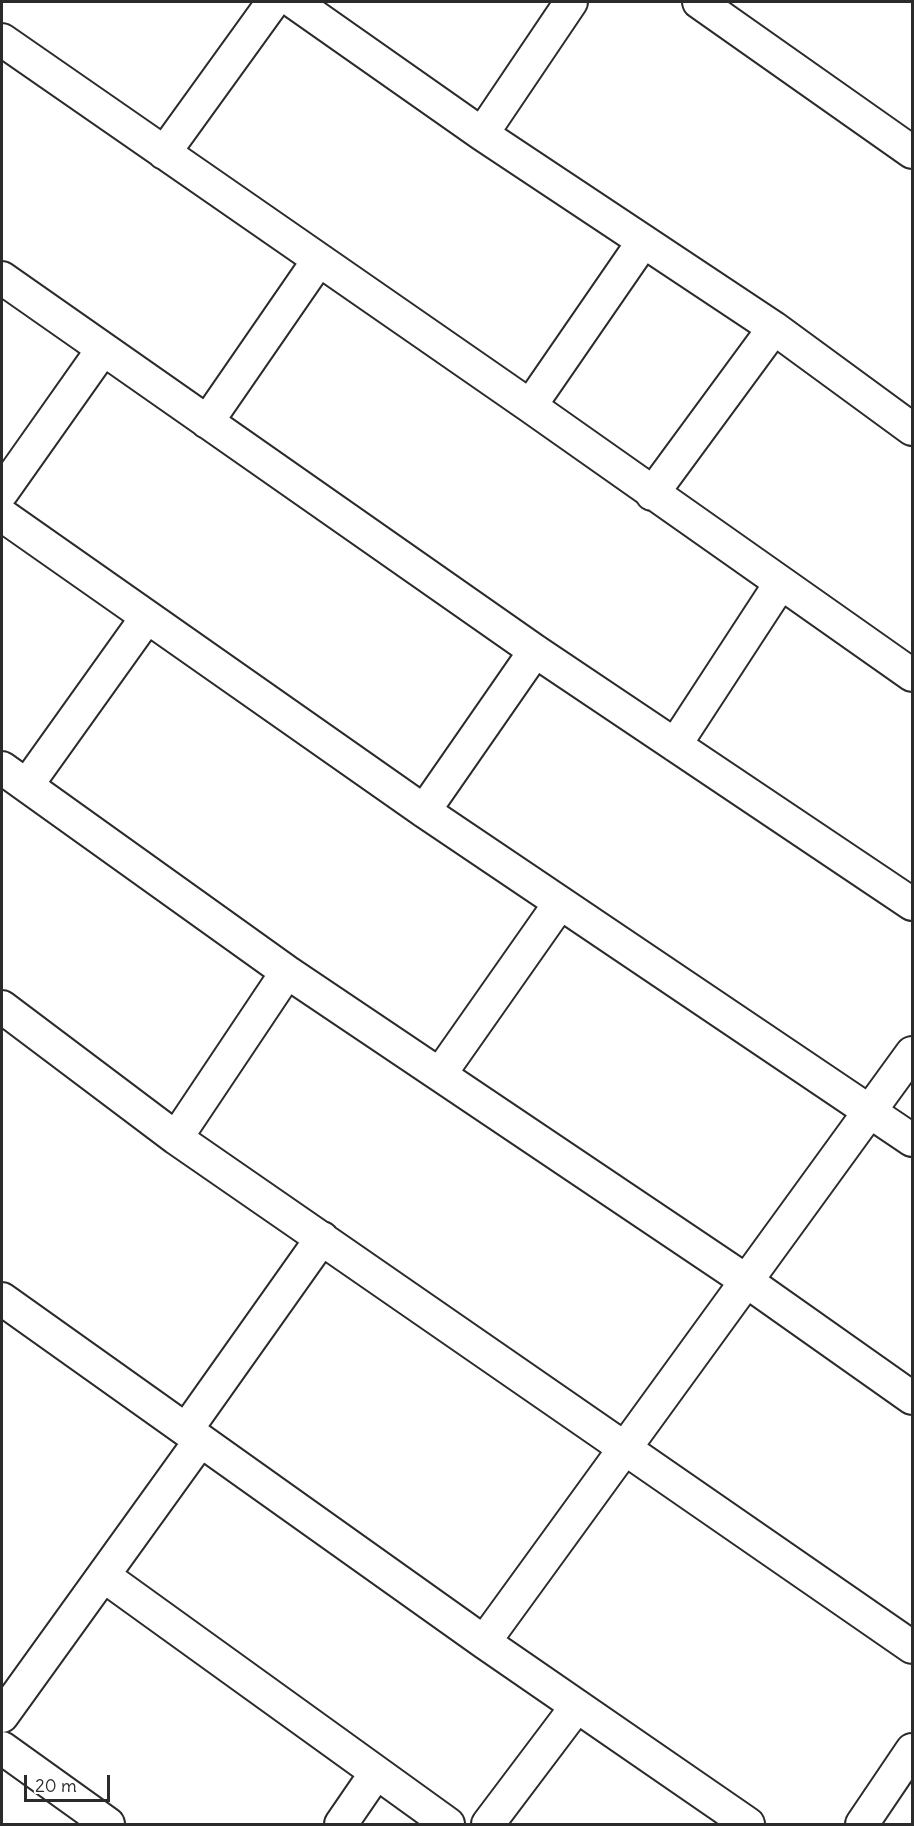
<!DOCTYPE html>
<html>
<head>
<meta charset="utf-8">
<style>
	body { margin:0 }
	#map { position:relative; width:914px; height:1826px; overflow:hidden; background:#fff; font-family:Delius,sans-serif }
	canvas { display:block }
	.frame { position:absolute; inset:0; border:3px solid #2b2b2b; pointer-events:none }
	.scale { position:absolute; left:24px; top:1775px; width:86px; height:27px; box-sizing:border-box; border:3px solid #2b2b2b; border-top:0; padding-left:8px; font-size:18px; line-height:21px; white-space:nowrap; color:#2b2b2b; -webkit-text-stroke:4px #fff; paint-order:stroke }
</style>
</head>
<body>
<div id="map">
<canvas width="914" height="1826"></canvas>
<div class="frame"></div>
<div class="scale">20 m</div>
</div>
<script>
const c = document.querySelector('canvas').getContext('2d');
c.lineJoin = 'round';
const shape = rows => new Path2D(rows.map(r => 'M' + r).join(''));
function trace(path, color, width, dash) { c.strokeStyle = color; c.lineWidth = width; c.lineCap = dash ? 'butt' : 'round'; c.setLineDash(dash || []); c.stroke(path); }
const street = shape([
	[294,2,482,134,774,328,912,429],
	[699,2,912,152],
	[2,40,530,406,912,675],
	[482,134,571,2],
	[164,153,273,2],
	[2,278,535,651,912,904],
	[530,406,643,242],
	[207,422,318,261],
	[2,492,103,349],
	[652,494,774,328],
	[2,515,424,811,912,1140],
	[675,745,780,584],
	[2,768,287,972,745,1280,912,1398],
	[27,785,147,617],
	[424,811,535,651],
	[2,1007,176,1138,912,1647],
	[440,1074,560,903],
	[176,1138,287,972],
	[2,1299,484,1642,748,1824],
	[186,1430,322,1238],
	[104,1576,448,1824],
	[484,1642,912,1053],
	[2,1716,200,1441],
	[2,1748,108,1824],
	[341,1824,376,1773],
	[488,1824,577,1706],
	[862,1824,912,1750]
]);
trace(street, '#2b2b2b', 36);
trace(street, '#fff', 32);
</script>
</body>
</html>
